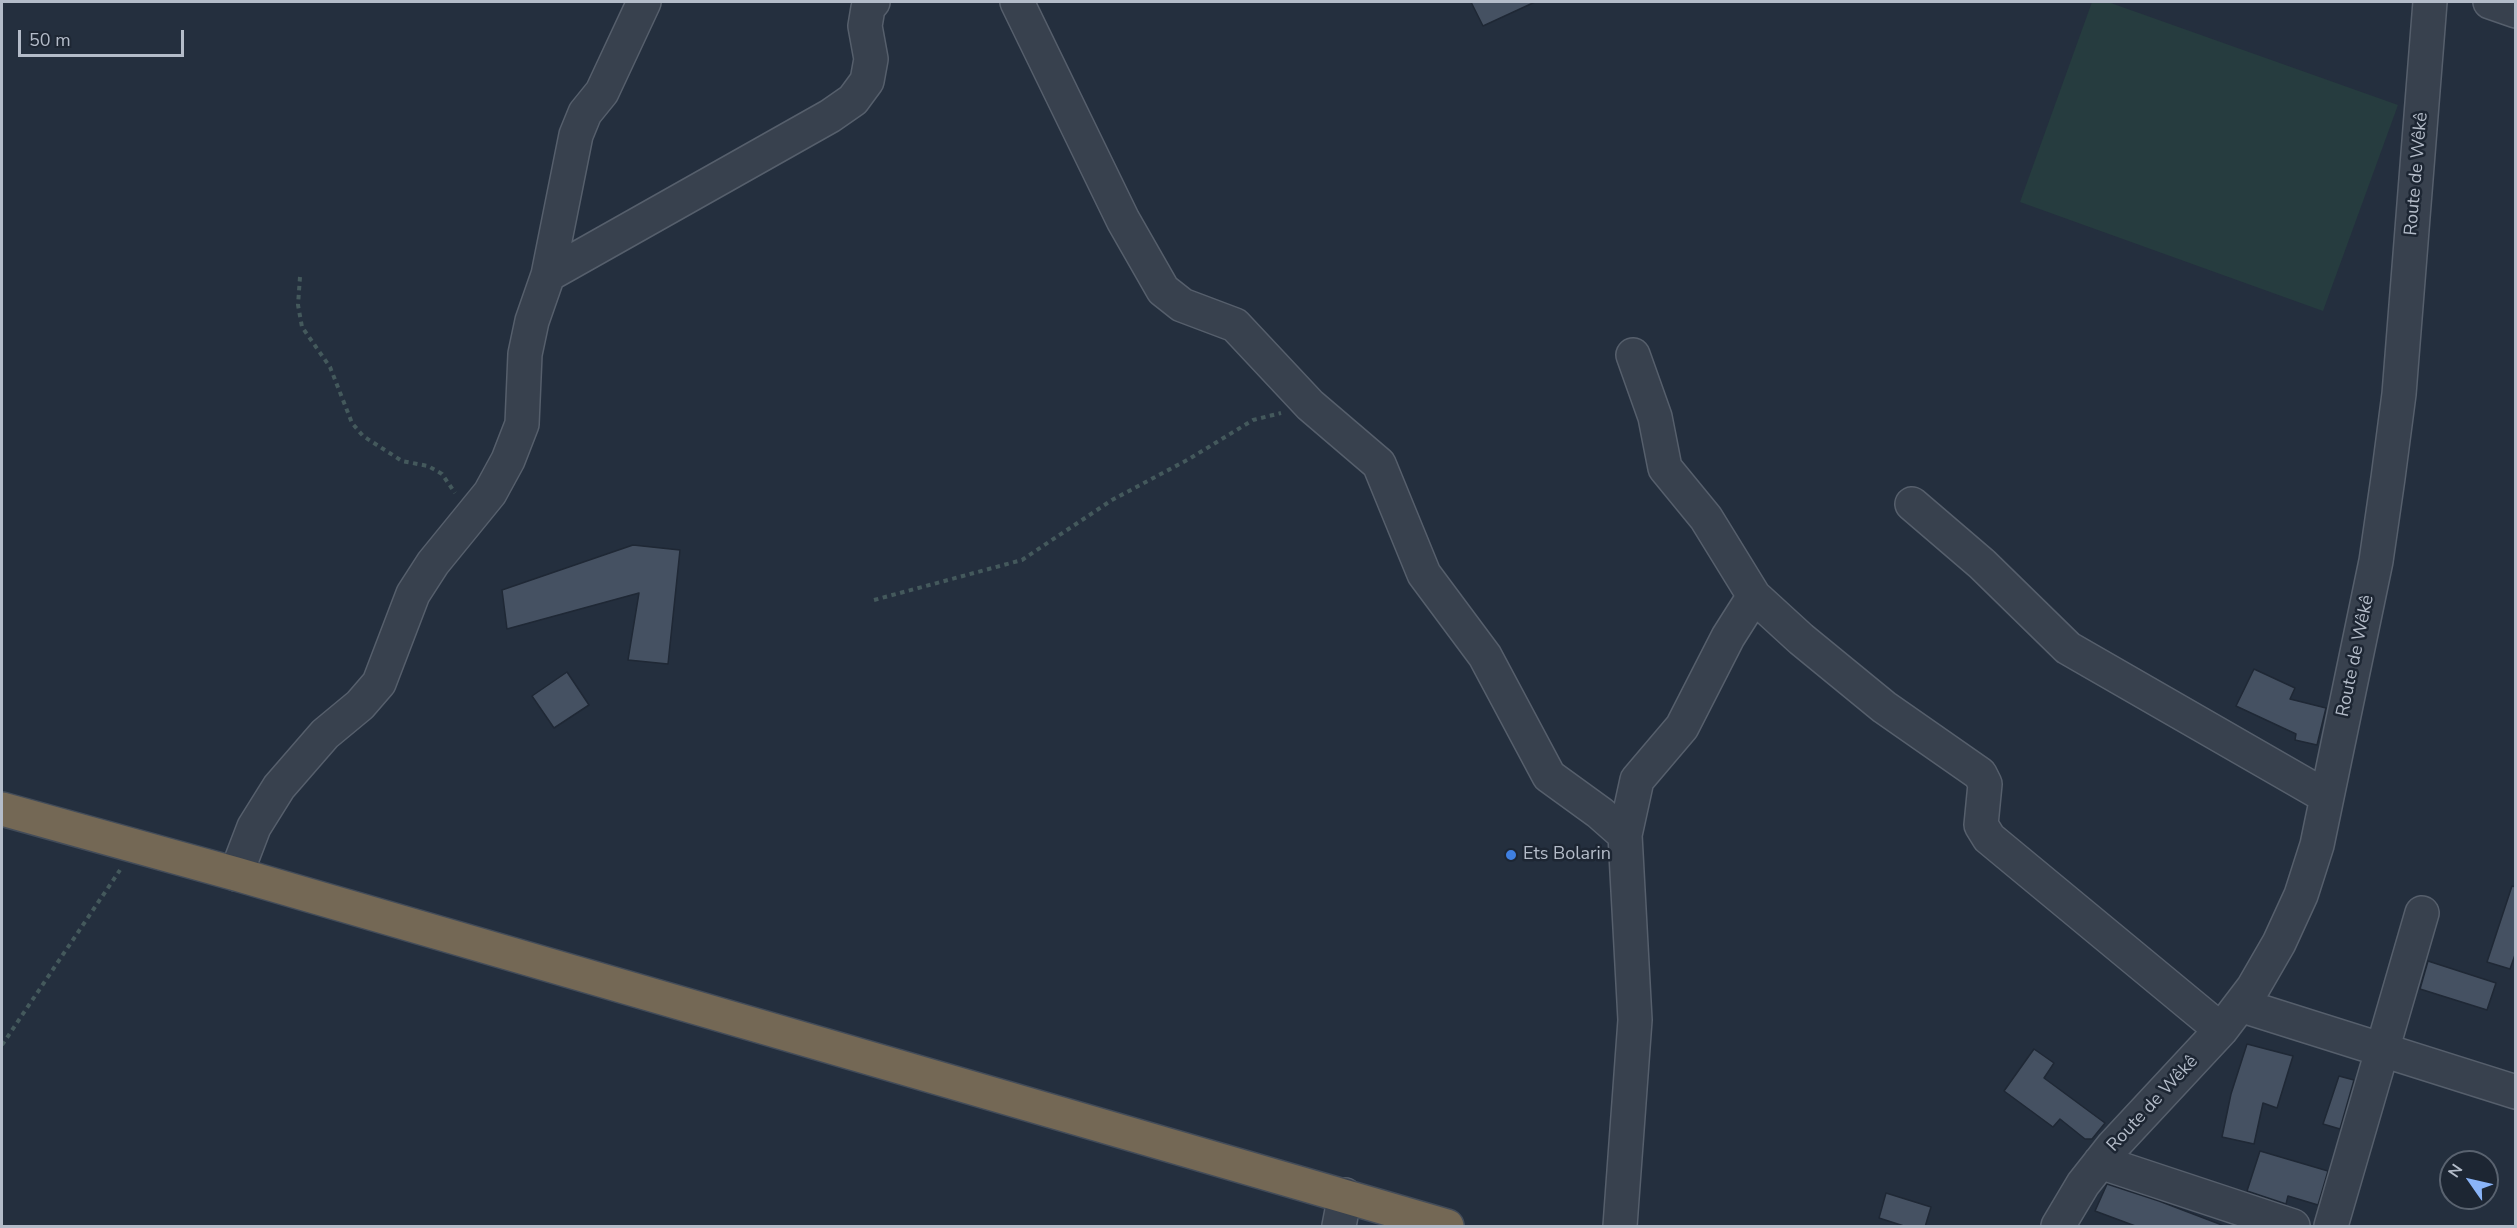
<!DOCTYPE html>
<html>
<head>
<meta charset="utf-8">
<style>
	body { margin:0 }
	#map { position:relative; width:2517px; height:1228px; overflow:hidden; background:#242f3e; font-family:"Nunito Sans",sans-serif }
	canvas { display:block }
	.frame { position:absolute; inset:0; border:3px solid #b4bcc9; pointer-events:none }
	.north { position:absolute; left:2439px; top:1150px; width:60px; height:60px; box-sizing:border-box; background:#1d2633; border:2px solid #59626f; border-radius:50%; rotate:304deg; font-size:16px; font-weight:700; line-height:24px; text-align:center; color:#b4bcc9 }
	.north::after { content:''; display:block; margin:auto; width:21px; height:27px; background:#8ab4f8; clip-path:polygon(50% 0,100% 100%,50% 72%,0 100%) }
	.scale { position:absolute; left:18px; top:30px; width:166px; height:27px; box-sizing:border-box; border:3px solid #b4bcc9; border-top:0; padding-left:8px; font-size:18px; line-height:21px; white-space:nowrap; color:#b4bcc9; -webkit-text-stroke:4px #1d2633; paint-order:stroke }
</style>
</head>
<body>
<div id="map">
<canvas width="2517" height="1228"></canvas>
<div class="frame"></div>
<div class="north">N</div>
<div class="scale">50 m</div>
</div>
<script>
const c = document.querySelector('canvas').getContext('2d');
c.lineJoin = 'round';
function paint(path, color) { c.fillStyle = color; c.fill(path, 'evenodd'); }
const shape = rows => new Path2D(rows.map(r => 'M' + r).join(''));
function trace(path, color, width, dash) { c.strokeStyle = color; c.lineWidth = width; c.lineCap = dash ? 'butt' : 'round'; c.setLineDash(dash || []); c.stroke(path); }
function drawText(font, color, halo, rows, align = 'center') {
  c.font = font + ' "Nunito Sans",sans-serif'; c.lineWidth = 5; c.setLineDash([]); c.textBaseline = 'middle'; c.strokeStyle = halo; c.fillStyle = color; for (const [text, x, y, turn = 0] of rows) {
    c.save(); c.translate(x, y); c.rotate((+turn || 0) * Math.PI / 180); c.textAlign = isNaN(turn) ? turn : align; if (halo) c.strokeText(text, 0, 0); c.fillText(text, 0, 0); c.restore();
  }
}
paint(shape([
	[2092,2,2108,2,2398,105,2323,311,2020,202]
]), '#263c3f');
const building = shape([
	[1471,2,1535,2,1483,26,1471,2],
	[633,545,680,550,668,664,628,660,639,593,507,629,502,590,633,545],
	[2254,669,2295,688,2290,699,2326,708,2317,745,2295,740,2296,734,2236,706,2254,669],
	[567,672,589,705,554,728,532,696,567,672],
	[2512,886,2516,887,2516,952,2510,969,2487,962,2512,886],
	[2428,961,2496,983,2487,1010,2420,989,2428,961],
	[2247,1044,2293,1056,2277,1108,2263,1103,2254,1144,2222,1137,2231,1094,2247,1044],
	[2034,1049,2054,1063,2044,1078,2105,1123,2092,1139,2085,1139,2060,1119,2053,1127,2004,1091,2034,1049],
	[2339,1076,2354,1080,2340,1129,2323,1124,2339,1076],
	[2260,1151,2328,1171,2318,1205,2288,1196,2286,1204,2247,1191,2260,1151],
	[2107,1184,2159,1201,2222,1225,2221,1227,2138,1227,2095,1211,2107,1184],
	[1886,1193,1931,1207,1925,1227,1907,1227,1879,1218,1886,1193]
]);
paint(building, '#455162');
trace(building, '#1f2835', 1.5);
const minor = shape([
	[1017,2,1123,220,1163,290,1182,305,1235,325,1310,405,1379,464,1424,574,1485,656,1549,776,1600,813,1625,835,1635,1020,1620,1226],
	[2490,2,2516,11],
	[548,275,830,116,853,100,867,81,871,59,865,26,868,8,873,2],
	[1633,355,1655,417,1665,468,1706,518,1754,596,1801,639,1884,707,1980,774,1985,784,1981,825,1989,838,2221,1030],
	[1912,504,1982,564,2068,648,2327,797],
	[1625,835,1637,780,1682,727,1728,637,1754,596],
	[236,874,254,827,279,787,325,734,360,705,379,683,413,594,433,563,490,493,508,460,522,424,525,354,532,321,548,275,576,135,585,113,602,92,644,2],
	[2240,1005,2516,1092],
	[2100,1162,2293,1226],
	[1339,1226,1345,1195],
	[2058,1226,2083,1184,2113,1146,2221,1030,2253,988,2279,943,2301,895,2317,845,2376,561,2388,478,2399,394,2430,2],
	[2331,1226,2422,913]
]);
const highway = shape([
	[2,809,236,874,1447,1226]
]);
trace(minor, '#565f6c', 36);
trace(highway, '#434c59', 36);
trace(shape([
	[300,277,298,305,302,327,330,367,352,423,363,436,402,461,428,466,442,474,455,493],
	[874,600,1022,560,1112,500,1189,459,1253,420,1281,413],
	[2,1045,120,870]
]), '#44595c', 4, [4.5, 4.5]);
trace(minor, '#38414e', 33);
trace(highway, '#746855', 33);
for (const [x, y, r, color] of [
	[1511,855,6,"#3f7fe0"]
]) { const dot = new Path2D(); dot.arc(x, y, r, 0, 2 * Math.PI); c.fillStyle = color; c.fill(dot); trace(dot, '#1d2633', 2); }
drawText('18px', '#b4bcc9', '#1d2633', [
	["Route de Wêkê",2417,174,-85],
	["Route de Wêkê",2356,656,-78],
	["Route de Wêkê",2153,1104,-47]
]);
drawText('18px', '#b4bcc9', '#1d2633', [
	["Ets Bolarin",1523,855]
], 'left');
</script>
</body>
</html>
